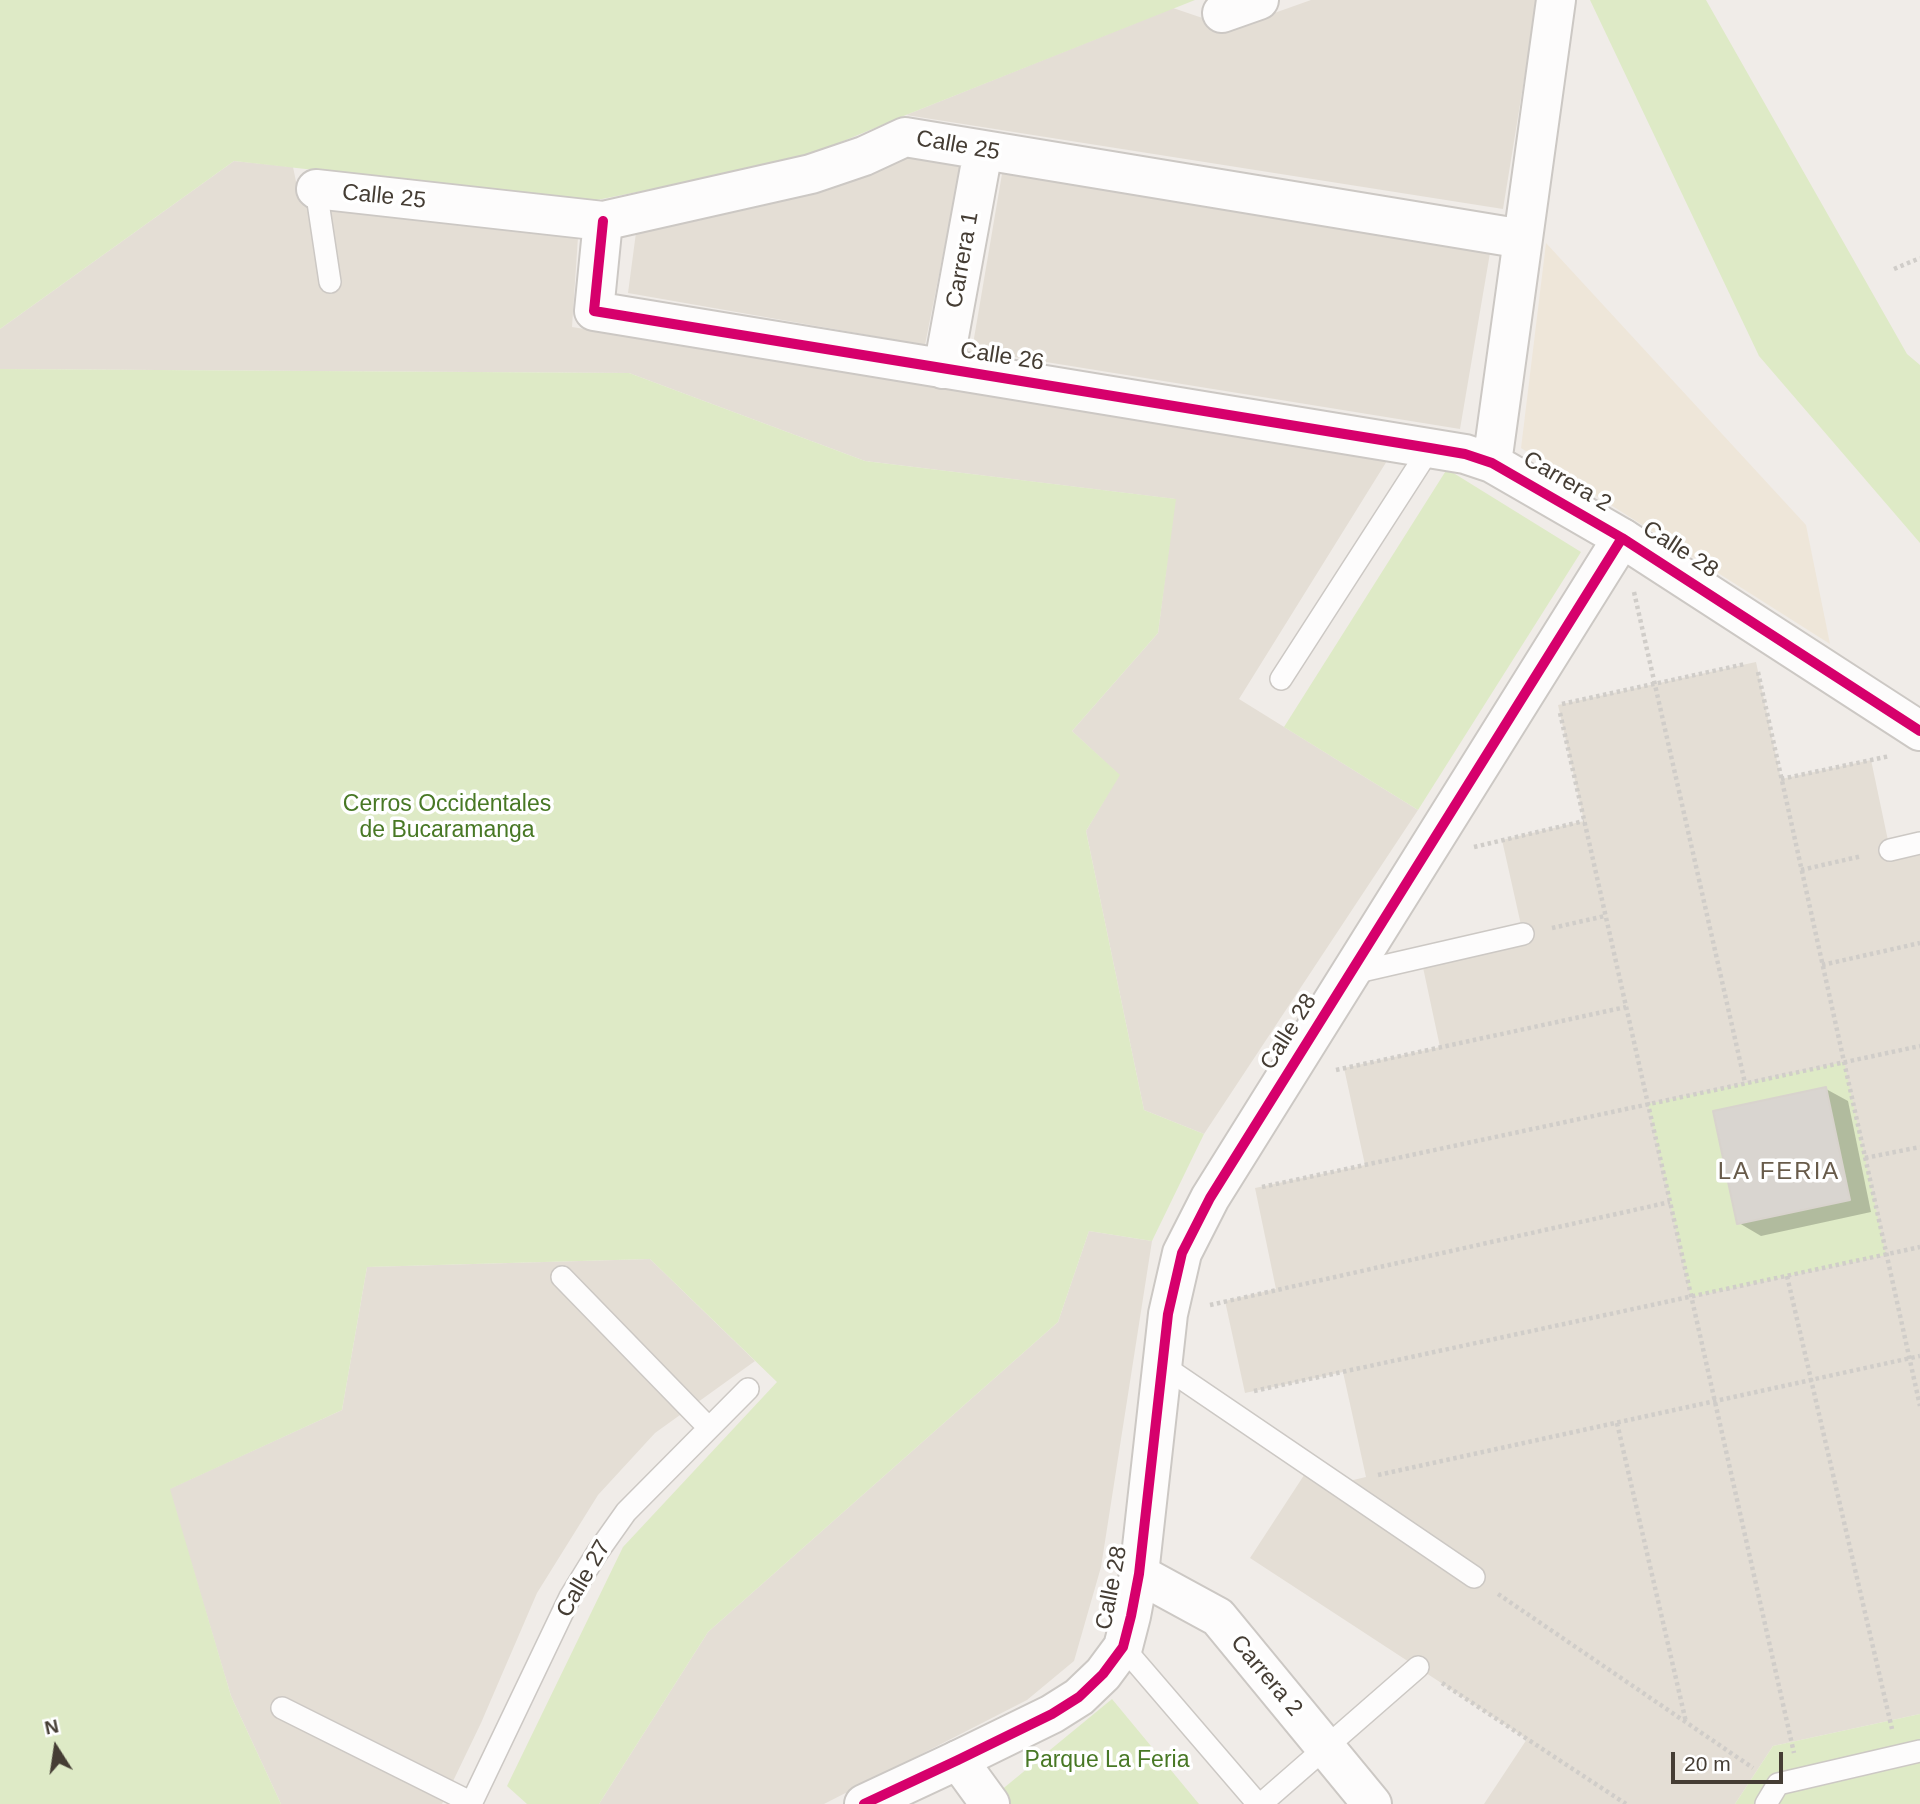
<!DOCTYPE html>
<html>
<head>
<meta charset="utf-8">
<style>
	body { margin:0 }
	#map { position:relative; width:1920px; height:1804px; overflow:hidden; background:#f0ece8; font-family:Arial,sans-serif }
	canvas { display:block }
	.north { position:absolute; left:21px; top:1713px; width:70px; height:70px; -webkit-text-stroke:5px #fff; paint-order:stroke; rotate:348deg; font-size:19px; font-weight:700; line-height:28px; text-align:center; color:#453d34 }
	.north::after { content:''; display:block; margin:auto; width:24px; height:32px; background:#453d34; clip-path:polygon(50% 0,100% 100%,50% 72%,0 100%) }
	.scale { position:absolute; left:1671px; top:1752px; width:112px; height:32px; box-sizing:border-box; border:4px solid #453d34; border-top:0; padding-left:9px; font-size:21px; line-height:24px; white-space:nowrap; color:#453d34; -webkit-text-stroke:5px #fff; paint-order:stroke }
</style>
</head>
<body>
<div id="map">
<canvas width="1920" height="1804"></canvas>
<div class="north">N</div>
<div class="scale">20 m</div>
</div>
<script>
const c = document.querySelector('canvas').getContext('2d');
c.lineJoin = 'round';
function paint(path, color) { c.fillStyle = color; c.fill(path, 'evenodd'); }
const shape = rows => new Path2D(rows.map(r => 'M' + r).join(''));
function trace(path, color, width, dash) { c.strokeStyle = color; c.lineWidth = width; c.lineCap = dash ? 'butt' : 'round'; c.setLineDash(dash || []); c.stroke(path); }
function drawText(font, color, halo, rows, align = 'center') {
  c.font = font + ' Arial,sans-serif'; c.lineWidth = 7; c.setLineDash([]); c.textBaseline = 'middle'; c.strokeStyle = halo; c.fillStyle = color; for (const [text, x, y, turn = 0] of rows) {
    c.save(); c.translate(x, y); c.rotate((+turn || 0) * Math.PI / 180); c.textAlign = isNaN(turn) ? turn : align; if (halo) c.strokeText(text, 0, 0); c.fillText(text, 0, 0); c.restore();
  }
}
paint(shape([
	[1311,0,1537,0,1503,209,906,115,1173,8,1232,28],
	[907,149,962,159,925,345,628,293,637,225],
	[234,161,293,167,300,201,578,237,572,327,1390,456,1239,699,1418,810,1204,1134,1144,1110,1086,831,1119,775,1072,731,1158,633,1175,499,865,461,629,373,0,369,0,329],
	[1003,168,1491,247,1460,429,972,350],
	[1756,662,1781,779,1871,760,1890,850,1920,843,1920,1714,1773,1746,1735,1804,1484,1804,1527,1739,1250,1558,1310,1466,1336,1484,1366,1477,1343,1372,1245,1393,1225,1301,1276,1289,1255,1188,1365,1165,1344,1068,1440,1047,1421,958,1523,934,1502,840,1584,821,1558,705],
	[1089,1231,1152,1241,1101,1567,1074,1661,1027,1700,824,1804,599,1804,708,1632,1058,1322],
	[650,1259,755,1361,655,1433,598,1495,537,1593,481,1723,442,1804,281,1804,231,1696,169,1489,342,1410,367,1267]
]), '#e4ded5');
paint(shape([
	[1546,243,1806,525,1830,644,1521,448]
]), '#eee6d9');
paint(shape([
	[0,0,1195,0,906,115,798,160,592,201,234,161,0,329],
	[1590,0,1706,0,1907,354,1920,365,1920,543,1759,356],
	[0,369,629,373,865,461,1176,499,1158,633,1072,731,1120,775,1086,831,1144,1110,1204,1134,1152,1241,1089,1231,1058,1322,708,1632,599,1804,527,1804,507,1786,623,1547,777,1382,650,1259,367,1267,342,1410,170,1489,231,1696,281,1804,0,1804],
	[1447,469,1581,552,1418,810,1284,727],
	[1844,1062,1886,1255,1691,1297,1648,1104],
	[1112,1699,1199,1804,1001,1804,994,1796],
	[1920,1714,1920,1804,1735,1804,1773,1746]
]), '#deeac6');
paint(shape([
	[1826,1089,1848,1101,1871,1212,1761,1236,1739,1223]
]), '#0003');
const building = shape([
	[1826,1087,1850,1200,1737,1224,1713,1111,1826,1087]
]);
paint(building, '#d9d5d0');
trace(building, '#d8d3cd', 2);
const service = shape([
	[316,189,330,282],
	[1281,679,1430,448],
	[1890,850,1920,843],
	[1349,974,1523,934],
	[562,1277,709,1428],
	[1162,1365,1474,1577],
	[1123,1647,1258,1804],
	[282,1708,472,1803],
	[471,1804,570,1597,597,1553,626,1512,748,1389],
	[1261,1804,1418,1667],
	[1766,1804,1778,1784,1920,1751]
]);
const minor = shape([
	[1222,13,1259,0],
	[316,189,603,221,811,174,864,156,905,137,1523,239],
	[603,221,594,311,1465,454,1492,463,1622,538],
	[943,369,983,151],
	[1492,463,1556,0],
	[1139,1574,1218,1617,1372,1804],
	[958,1760,990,1804]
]);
const tertiary = shape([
	[864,1804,958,1760,1052,1714,1079,1697,1103,1674,1123,1647,1131,1616,1139,1574,1168,1314,1182,1253,1210,1198,1622,538,1920,731]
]);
trace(service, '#ccc8c4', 24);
trace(minor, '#ccc8c4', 42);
trace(tertiary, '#ccc8c4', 42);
trace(shape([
	[1894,269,1920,258],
	[1634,592,1745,1083],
	[1758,672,1920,1406],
	[1562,704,1745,664],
	[1560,713,1794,1753],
	[1781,779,1890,756],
	[1474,847,1584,821],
	[1801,870,1862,856],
	[1552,928,1605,916],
	[1822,965,1920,943],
	[1336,1070,1626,1007],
	[1865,1158,1920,1147],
	[1262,1187,1920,1046],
	[1787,1276,1892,1729],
	[1210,1305,1670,1202],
	[1254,1391,1920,1247],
	[1617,1423,1686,1722],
	[1378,1475,1920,1356],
	[1498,1594,1753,1768],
	[1442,1683,1626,1804]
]), '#d0cdc9', 4.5, [3.5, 3.5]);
trace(service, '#fdfcfc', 21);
trace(minor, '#fdfcfc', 38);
trace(tertiary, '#fdfcfc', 38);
trace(shape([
	[603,221,594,311,1430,448,1465,454,1492,463,1622,538,1920,731],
	[864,1804,958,1760,1052,1714,1079,1697,1103,1674,1123,1647,1131,1616,1139,1574,1168,1314,1182,1253,1210,1198,1622,538]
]), '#d6006c', 10);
drawText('23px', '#453d34', '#fff', [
	["Calle 25",958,146,10],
	["Calle 25",384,197,6],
	["Carrera 1",963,260,-80],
	["Calle 26",1002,357,9],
	["Carrera 2",1567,482,30],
	["Calle 28",1680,550,33],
	["Calle 28",1289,1032,-58],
	["Calle 27",584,1579,-60],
	["Calle 28",1112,1588,-79],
	["Carrera 2",1266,1676,50]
]);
drawText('23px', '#487825', '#fff', [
	["Cerros Occidentales",447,805],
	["de Bucaramanga",447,831],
	["Parque La Feria",1107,1761]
]);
c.letterSpacing = '2px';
drawText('24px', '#685b4a', '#fff', [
	["LA FERIA",1779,1172]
]);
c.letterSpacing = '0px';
</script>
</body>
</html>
